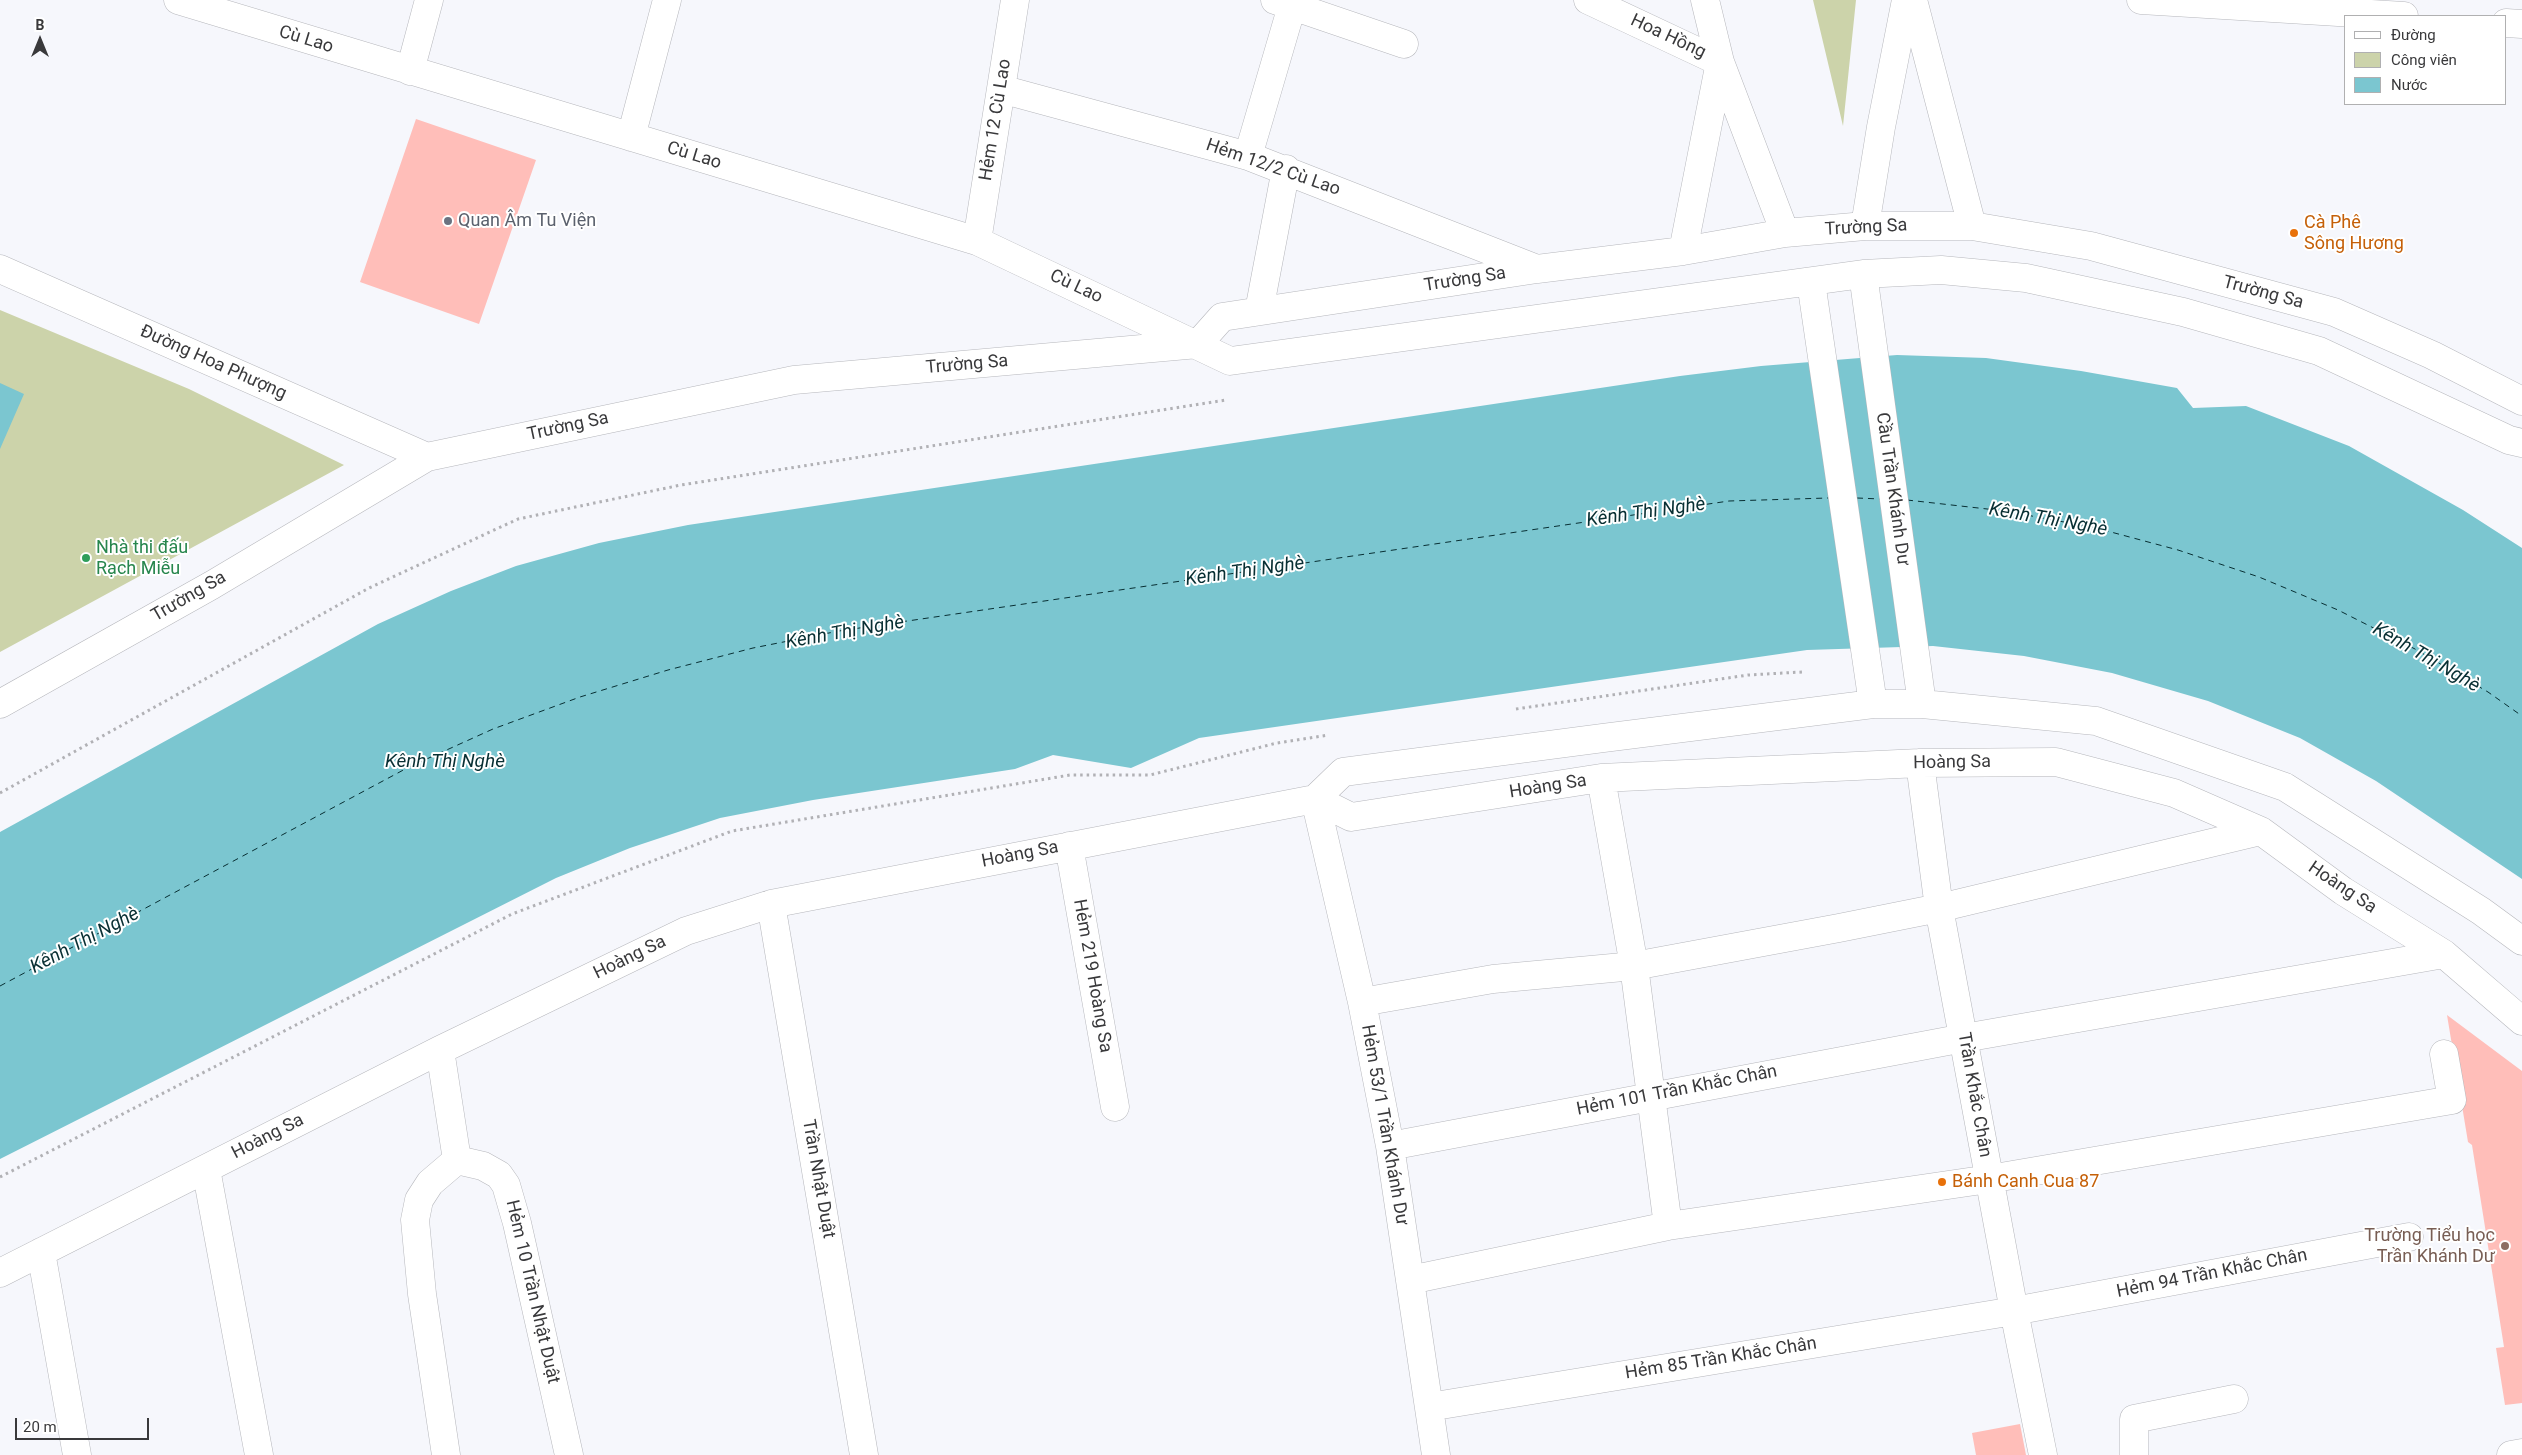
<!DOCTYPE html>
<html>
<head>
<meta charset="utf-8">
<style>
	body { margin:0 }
	#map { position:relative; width:2522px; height:1455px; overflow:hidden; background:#f6f7fc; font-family:Roboto,sans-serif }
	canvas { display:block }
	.legend { position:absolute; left:2344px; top:15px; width:162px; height:90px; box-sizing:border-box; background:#fff; border:1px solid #b0b0b1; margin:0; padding:6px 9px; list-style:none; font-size:15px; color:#39393b }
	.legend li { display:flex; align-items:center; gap:10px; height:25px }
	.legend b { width:25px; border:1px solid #b0b0b1 }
	.north { position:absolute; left:15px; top:15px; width:50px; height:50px; -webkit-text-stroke:4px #fff; paint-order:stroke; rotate:0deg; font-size:14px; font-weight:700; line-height:20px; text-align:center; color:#39393b }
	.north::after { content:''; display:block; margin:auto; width:18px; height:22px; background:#39393b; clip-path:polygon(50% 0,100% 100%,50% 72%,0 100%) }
	.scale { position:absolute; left:15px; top:1418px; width:134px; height:22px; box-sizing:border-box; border:2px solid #39393b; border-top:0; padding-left:6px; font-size:15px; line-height:18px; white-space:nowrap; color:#39393b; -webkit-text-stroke:4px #fff; paint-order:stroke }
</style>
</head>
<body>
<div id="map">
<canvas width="2522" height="1455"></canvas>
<ul class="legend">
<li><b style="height:6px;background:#fff"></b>Đường</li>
<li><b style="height:14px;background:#ccd3aa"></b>Công viên</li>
<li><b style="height:14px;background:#7bc6d0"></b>Nước</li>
</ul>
<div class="north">B</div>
<div class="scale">20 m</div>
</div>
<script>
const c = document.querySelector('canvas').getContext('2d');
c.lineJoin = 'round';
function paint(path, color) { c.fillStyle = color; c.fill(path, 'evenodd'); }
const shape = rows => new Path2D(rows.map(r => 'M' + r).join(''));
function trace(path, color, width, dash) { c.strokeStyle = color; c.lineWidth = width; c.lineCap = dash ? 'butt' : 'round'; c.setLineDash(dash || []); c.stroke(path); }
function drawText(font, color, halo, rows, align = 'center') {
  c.font = font + ' Roboto,sans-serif'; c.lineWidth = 4; c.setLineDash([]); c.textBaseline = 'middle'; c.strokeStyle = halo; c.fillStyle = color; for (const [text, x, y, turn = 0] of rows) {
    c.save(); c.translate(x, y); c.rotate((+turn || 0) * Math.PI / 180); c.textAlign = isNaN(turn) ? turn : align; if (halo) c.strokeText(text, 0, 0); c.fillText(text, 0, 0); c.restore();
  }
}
paint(shape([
	[1813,0,1856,0,1843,126],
	[0,310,189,389,344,465,0,652]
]), '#ccd3aa');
paint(shape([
	[1897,355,1986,358,2081,371,2177,388,2193,408,2246,406,2349,446,2463,510,2522,548,2522,879,2376,781,2300,738,2208,701,2112,673,2024,656,1933,646,1807,650,1199,738,1131,768,1053,755,1015,769,813,800,720,818,630,848,556,878,0,1159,0,832,378,624,451,591,516,566,599,543,688,525,1680,376,1761,366],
	[0,383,24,394,0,449]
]), '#7bc6d0');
trace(shape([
	[1857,498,1881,499],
	[1907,500,2005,511,2096,528,2178,550,2259,577,2338,610,2415,649,2488,692,2522,716],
	[0,986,409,767,493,729,580,697,668,670,753,648,839,631,1729,501,1828,498]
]), '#082f33', 1, [6, 5]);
paint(shape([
	[416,119,536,160,479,324,360,282],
	[2447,1015,2522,1071,2522,1403,2505,1405,2496,1348,2504,1347,2472,1145,2468,1142],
	[2020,1424,2026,1455,1976,1455,1972,1433]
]), '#ffbeb9');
const minor = shape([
	[178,0,977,241,1230,361,1863,274,1941,270,2026,278,2183,312,2319,351,2509,440,2522,443],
	[1275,0,1404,44],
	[1588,0,1720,62,1683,251],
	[1705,0,1720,62,1785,233],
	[1913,0,1972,226],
	[2141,0,2404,16],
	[2506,23,2522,24],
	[410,71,429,0],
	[1001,89,1248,156,1537,269],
	[631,137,667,0],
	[1248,156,1292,6],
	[1865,226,1881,127,1906,0],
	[977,241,1015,0],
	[0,269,427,457],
	[1863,274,1922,704],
	[1811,282,1873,704],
	[1259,311,1286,169],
	[0,704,212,585,427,457,794,380,1198,344,1222,317,1537,269,1683,251,1785,233,1865,226,1972,226,2091,246,2334,312,2432,355,2522,401],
	[1920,763,1939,908,2014,1311,2043,1455],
	[1601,778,1634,966,1668,1226],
	[1315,799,1351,817,1601,778,1920,763,2056,762,2174,793,2261,831,2343,891,2444,954,2522,1021],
	[1315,799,1362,1002,1390,1146,1436,1455],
	[1069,846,1115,1107],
	[771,904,864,1455],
	[1362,1002,1493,979,1634,966,1839,928,1939,908,2261,831],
	[440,1050,457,1160,430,1183,419,1200,415,1220,422,1294,446,1455],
	[1390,1146,1964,1038,2444,954],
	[457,1160,483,1166,499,1175,506,1185,517,1223,569,1455],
	[206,1169,259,1455],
	[41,1252,77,1455],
	[0,1273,440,1050,686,931,771,904,1315,799,1343,772,1603,738,1873,704,1922,704,2096,721,2285,787,2481,911,2522,941],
	[1410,1280,1668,1226,1989,1179,2452,1100,2444,1054],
	[1429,1407,2014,1311,2409,1237],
	[2134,1455,2134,1419,2234,1399],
	[2511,1455,2522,1453]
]);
trace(minor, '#b6b7bc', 29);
trace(shape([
	[1516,709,1748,675,1802,672],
	[0,793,369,588,518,519,681,485,1226,400],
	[0,1177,512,914,732,831,1070,775,1150,775,1277,743,1329,735]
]), '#b1b1b5', 3, [2.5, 4]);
trace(minor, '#fff', 28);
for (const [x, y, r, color] of [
	[448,221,5,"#6b7280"],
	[2294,233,5,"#e8710a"],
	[86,558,5,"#2e9e5b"],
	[1942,1182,5,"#e8710a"],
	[2505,1246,5,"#8d6e63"]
]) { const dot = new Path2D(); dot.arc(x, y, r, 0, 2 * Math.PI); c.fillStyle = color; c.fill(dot); trace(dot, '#fff', 2); }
drawText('18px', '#39393b', '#fff', [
	["Hoa Hồng",1668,37,25],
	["Cù Lao",306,40,17],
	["Hẻm 12 Cù Lao",996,120,-81],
	["Cù Lao",694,156,17],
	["Hẻm 12/2 Cù Lao",1273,168,19],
	["Trường Sa",1866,228,-3],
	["Trường Sa",1465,280,-9],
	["Cù Lao",1076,287,25],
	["Trường Sa",2263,293,15],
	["Đường Hoa Phượng",213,363,24],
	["Trường Sa",967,365,-5],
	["Trường Sa",568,427,-12],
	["Cầu Trần Khánh Dư",1892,489,82],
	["Trường Sa",189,597,-30],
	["Hoàng Sa",1952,763,-1],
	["Hoàng Sa",1548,787,-9],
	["Hoàng Sa",1020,855,-11],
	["Hoàng Sa",2342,888,34],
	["Hoàng Sa",630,958,-26],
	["Hẻm 219 Hoàng Sa",1092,976,80],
	["Hẻm 101 Trần Khắc Chân",1677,1091,-11],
	["Trần Khắc Chân",1974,1095,80],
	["Hẻm 53/1 Trần Khánh Dư",1384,1125,80],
	["Hoàng Sa",268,1137,-27],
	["Trần Nhật Duật",818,1179,80],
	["Hẻm 94 Trần Khắc Chân",2212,1274,-11],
	["Hẻm 10 Trần Nhật Duật",532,1292,77],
	["Hẻm 85 Trần Khắc Chân",1721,1359,-9]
]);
drawText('18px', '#5b616d', '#fff', [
	["Quan Âm Tu Viện",458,221]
], 'left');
drawText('18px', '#c56008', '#fff', [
	["Cà Phê",2304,223],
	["Sông Hương",2304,244],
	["Bánh Canh Cua 87",1952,1182]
], 'left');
drawText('18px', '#27864d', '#fff', [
	["Nhà thi đấu",96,548],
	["Rạch Miễu",96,569]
], 'left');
drawText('18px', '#785e54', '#fff', [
	["Trường Tiểu học",2495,1236],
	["Trần Khánh Dư",2495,1257]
], 'right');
drawText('italic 19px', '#082f33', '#fff', [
	["Kênh Thị Nghè",1646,513,-8],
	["Kênh Thị Nghè",2048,520,10],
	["Kênh Thị Nghè",1245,572,-8],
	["Kênh Thị Nghè",845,633,-10],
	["Kênh Thị Nghè",2426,658,30],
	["Kênh Thị Nghè",445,762],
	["Kênh Thị Nghè",85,941,-28]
]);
</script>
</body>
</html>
